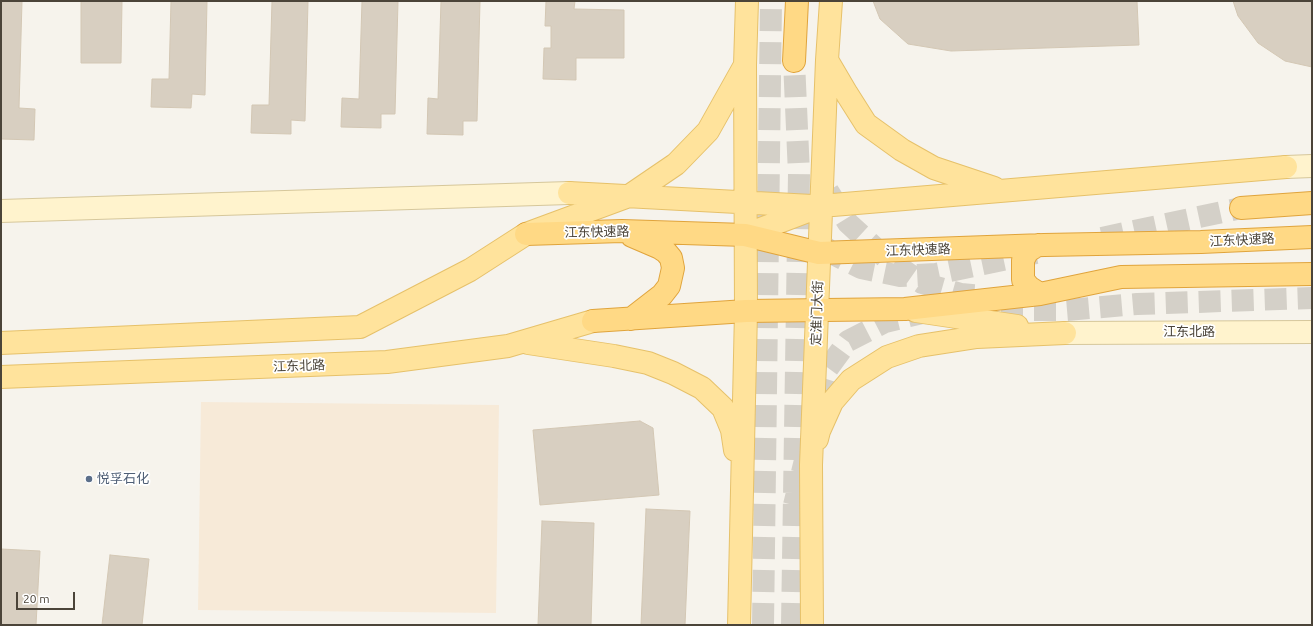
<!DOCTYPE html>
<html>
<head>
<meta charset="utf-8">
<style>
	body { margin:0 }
	#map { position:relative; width:1313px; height:626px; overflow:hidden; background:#f6f3ec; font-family:Ubuntu,sans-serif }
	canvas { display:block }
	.frame { position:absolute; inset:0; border:2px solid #4b4439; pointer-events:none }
	.scale { position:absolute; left:16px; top:592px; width:59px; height:18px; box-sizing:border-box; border:2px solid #4b4439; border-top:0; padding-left:5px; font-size:12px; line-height:14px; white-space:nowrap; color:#4b4439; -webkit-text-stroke:3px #fff; paint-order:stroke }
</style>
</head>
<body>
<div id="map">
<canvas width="1313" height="626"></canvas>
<div class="frame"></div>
<div class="scale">20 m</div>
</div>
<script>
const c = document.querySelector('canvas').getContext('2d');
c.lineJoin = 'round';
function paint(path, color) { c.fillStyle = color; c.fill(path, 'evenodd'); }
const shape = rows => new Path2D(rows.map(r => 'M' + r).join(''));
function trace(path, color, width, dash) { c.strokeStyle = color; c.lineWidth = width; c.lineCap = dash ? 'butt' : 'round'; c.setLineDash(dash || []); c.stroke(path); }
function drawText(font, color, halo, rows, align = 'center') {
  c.font = font + ' Ubuntu,"Noto Sans SC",sans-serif'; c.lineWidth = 3.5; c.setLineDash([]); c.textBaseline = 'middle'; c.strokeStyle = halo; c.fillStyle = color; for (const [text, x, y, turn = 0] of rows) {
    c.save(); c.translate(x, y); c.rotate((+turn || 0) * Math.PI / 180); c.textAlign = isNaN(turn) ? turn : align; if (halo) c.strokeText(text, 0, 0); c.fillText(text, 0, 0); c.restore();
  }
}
paint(shape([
	[201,402,499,405,496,613,198,610]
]), '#f7ead8');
const building = shape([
	[1,1,22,1,19,108,35,109,34,140,1,139,1,1],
	[81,1,122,1,121,63,81,63,81,1],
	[171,1,207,1,205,95,192,94,191,108,151,107,152,79,169,79,171,1],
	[272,1,308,1,305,121,291,120,291,134,251,133,252,105,269,105,272,1],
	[362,1,398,1,395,114,381,114,381,128,341,127,342,98,359,99,362,1],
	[441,1,480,1,477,121,463,121,463,135,427,134,428,98,438,99,441,1],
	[546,1,575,1,574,9,624,10,624,58,576,58,576,80,543,79,544,48,551,48,551,26,545,26,546,1],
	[873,1,1137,1,1139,45,951,51,908,44,880,19,873,1],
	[1233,1,1312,1,1312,67,1285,61,1258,43,1238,16,1233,1],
	[640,421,653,428,659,495,540,505,533,430,640,421],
	[646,509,690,511,685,625,641,625,646,509],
	[542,521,594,523,591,625,538,625,542,521],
	[1,549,40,551,36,625,1,625,1,549],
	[110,555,149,559,142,625,102,625,110,555]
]);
paint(building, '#d8cfc1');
trace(building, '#d3c7b4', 1);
trace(shape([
	[828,191,848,223,886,258,922,283,961,294,985,296],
	[1102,238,1241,208],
	[825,247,833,254,861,268,900,276,936,274,1041,252],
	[968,310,1067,310,1137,304,1312,298],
	[817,399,826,371,848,341,885,322,922,313],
	[794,505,807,452],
	[763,625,771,1],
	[792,625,799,174,794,61]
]), '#d4d0c8', 22, [22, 11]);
const secondary = shape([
	[1286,167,1312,166],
	[1,211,569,193],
	[1065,333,1312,332]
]);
const primary = shape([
	[827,60,847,94,866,124,902,150,934,168,994,188],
	[569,193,812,206],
	[745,235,821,206,1286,167],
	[916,311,1017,326],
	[1,343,360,327,470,270,526,234,629,196,676,164,708,131,745,65],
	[528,343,614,356,648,363,673,373,702,388,723,408,732,430,735,450],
	[1,377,387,362,508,346,593,321],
	[817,439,819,431,832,402,851,380,887,357,919,346,977,337,1065,333],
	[739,625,746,311,745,65,747,1],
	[812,625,811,465,827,60,831,1]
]);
const trunk = shape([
	[794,61,797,1],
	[1241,208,1312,203],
	[526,234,622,231,745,235,819,253,1044,245,1201,242,1312,237],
	[1038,245,1028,251,1023,260,1023,280,1029,287,1040,294],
	[631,319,662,295,669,286,673,268,671,258,666,252,660,248,632,236],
	[593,321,746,311,905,309,1040,294,1121,277,1312,274]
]);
trace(secondary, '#d6c79b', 24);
trace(primary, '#e6c16a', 24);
trace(trunk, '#e0a43c', 24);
trace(secondary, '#fff3cd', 22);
trace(primary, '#ffe39c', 22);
trace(trunk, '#ffd985', 22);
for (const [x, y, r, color] of [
	[89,479,4,"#5c6f8a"]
]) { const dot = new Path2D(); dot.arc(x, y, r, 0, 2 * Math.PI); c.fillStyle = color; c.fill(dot); trace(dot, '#fff', 1.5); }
drawText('13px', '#4b4439', '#fff', [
	["江东快速路",597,232,-1],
	["江东快速路",1242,240,-3],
	["江东快速路",918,250,-2],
	["定淮门大街",817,313,-88],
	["江东北路",1189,332],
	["江东北路",299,366,-2]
]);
drawText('13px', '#4e5e75', '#fff', [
	["悦孚石化",97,479]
], 'left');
</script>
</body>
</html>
